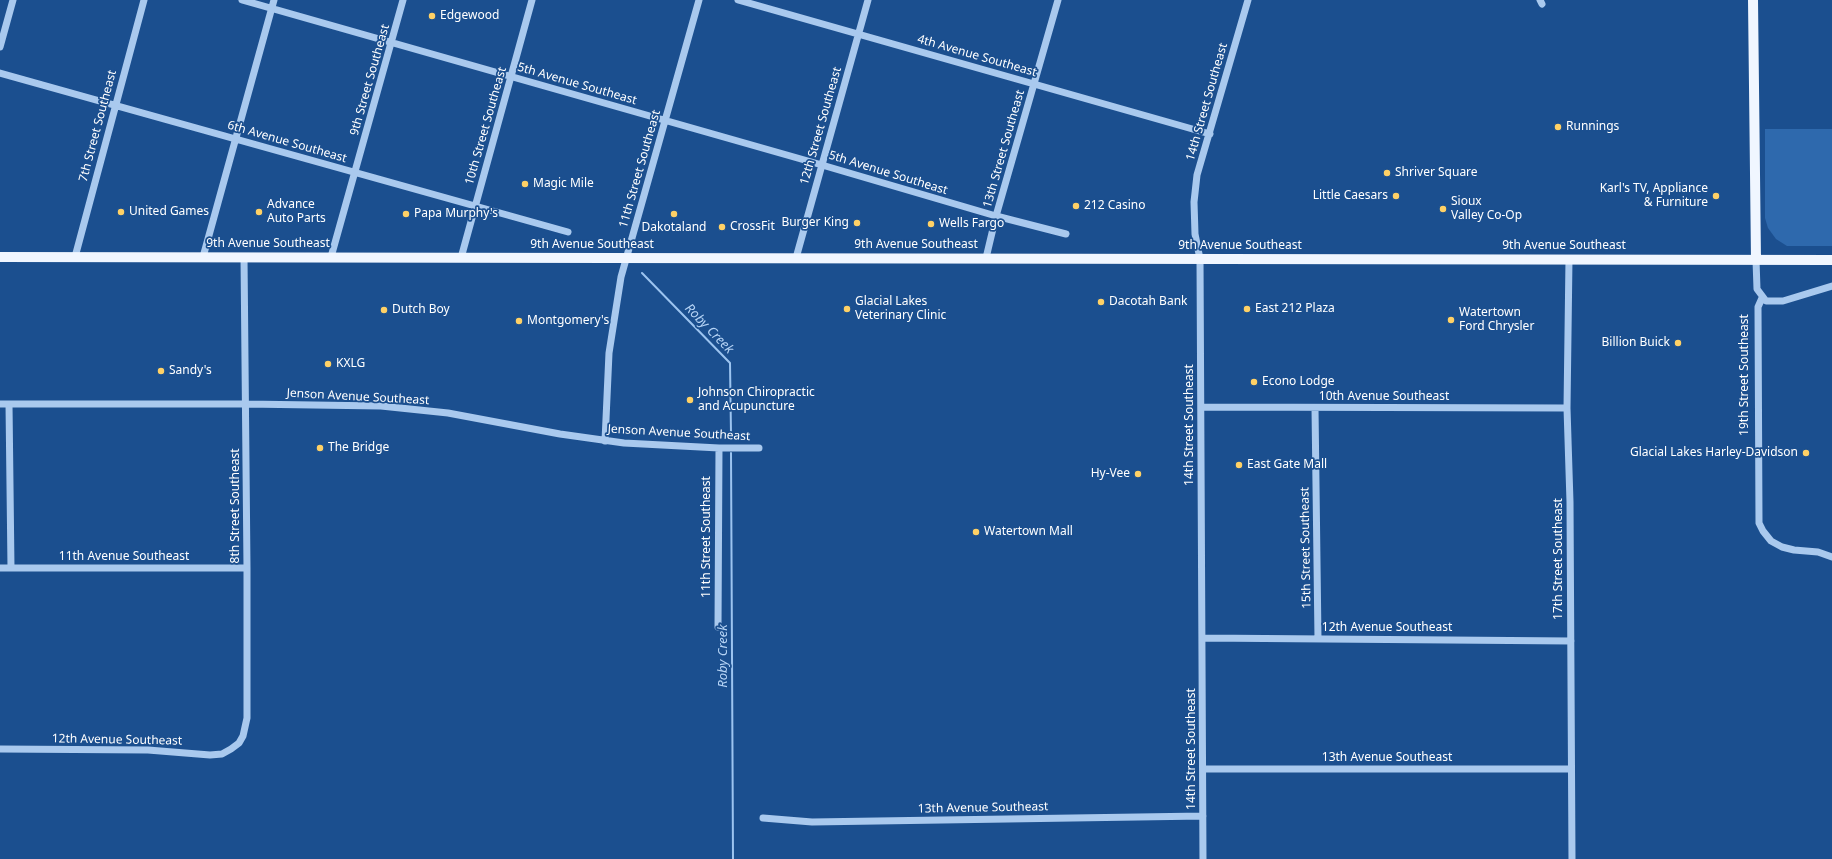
<!DOCTYPE html>
<html>
<head>
<meta charset="utf-8">
<style>
	body { margin:0 }
	canvas { display:block; background:#1b4f8f }
</style>
</head>
<body>
<canvas width="1832" height="859"></canvas>
<script>
const c = document.querySelector('canvas').getContext('2d');
c.lineJoin = 'round';
function paint(path, color) { c.fillStyle = color; c.fill(path, 'evenodd'); }
const shape = rows => new Path2D(rows.map(r => 'M' + r).join(''));
function trace(path, color, width, dash) { c.strokeStyle = color; c.lineWidth = width; c.lineCap = dash ? 'butt' : 'round'; c.setLineDash(dash || []); c.stroke(path); }
function drawText(font, color, halo, rows, align = 'center') {
  c.font = font + ' "Noto Sans",sans-serif'; c.lineWidth = 3.5; c.setLineDash([]); c.textBaseline = 'middle'; c.strokeStyle = halo; c.fillStyle = color; for (const [text, x, y, turn = 0] of rows) {
    c.save(); c.translate(x, y); c.rotate((+turn || 0) * Math.PI / 180); c.textAlign = isNaN(turn) ? turn : align; if (halo) c.strokeText(text, 0, 0); c.fillText(text, 0, 0); c.restore();
  }
}
paint(shape([
	[1765,129,1832,129,1832,246,1787,246,1776,239,1768,228,1765,218]
]), '#2e69ad');
trace(shape([
	[642,273,730,363,731,434],
	[731,453,733,859]
]), '#9cc4f0', 2);
trace(shape([
	[242,0,822,165,996,216,1066,234],
	[738,0,1210,134],
	[1540,0,1542,4],
	[0,47,13,0],
	[0,73,568,232],
	[75,257,144,0],
	[203,257,274,0],
	[331,257,403,0],
	[461,258,532,0],
	[796,258,868,0],
	[986,258,996,216,1058,0],
	[1569,259,1567,408,1570,502,1572,859],
	[1756,260,1757,289,1766,301,1783,301,1832,286],
	[1762,298,1758,307,1759,523,1763,531,1771,541,1782,547,1794,550,1818,552,1832,557],
	[0,404,246,404,381,406,448,413,560,434,624,443,719,448,759,448],
	[9,404,11,568],
	[1201,407,1567,408],
	[1315,408,1318,639],
	[605,441,609,353,621,277,699,0],
	[0,568,247,568],
	[718,627,719,448],
	[1203,638,1571,641],
	[0,749,148,750,210,755,222,754,231,749,239,743,243,736,247,718,247,568,244,257],
	[1204,769,1571,769],
	[763,818,812,822,1203,816],
	[1203,859,1200,259,1195,234,1194,202,1197,175,1248,0]
]), '#a9c9ee', 7);
trace(shape([
	[1753,0,1756,260],
	[0,257,1832,260]
]), '#f0f6ff', 10);
for (const [x, y, r, color] of [
	[432,16,4,"#ffd166"],
	[1558,127,4,"#ffd166"],
	[1387,173,4,"#ffd166"],
	[525,184,4,"#ffd166"],
	[1396,196,4,"#ffd166"],
	[1716,196,4,"#ffd166"],
	[1076,206,4,"#ffd166"],
	[1443,209,4,"#ffd166"],
	[121,212,4,"#ffd166"],
	[259,212,4,"#ffd166"],
	[406,214,4,"#ffd166"],
	[674,214,4,"#ffd166"],
	[857,223,4,"#ffd166"],
	[931,224,4,"#ffd166"],
	[722,227,4,"#ffd166"],
	[1101,302,4,"#ffd166"],
	[847,309,4,"#ffd166"],
	[1247,309,4,"#ffd166"],
	[384,310,4,"#ffd166"],
	[1451,320,4,"#ffd166"],
	[519,321,4,"#ffd166"],
	[1678,343,4,"#ffd166"],
	[328,364,4,"#ffd166"],
	[161,371,4,"#ffd166"],
	[1254,382,4,"#ffd166"],
	[690,400,4,"#ffd166"],
	[320,448,4,"#ffd166"],
	[1806,453,4,"#ffd166"],
	[1239,465,4,"#ffd166"],
	[1138,474,4,"#ffd166"],
	[976,532,4,"#ffd166"]
]) { const dot = new Path2D(); dot.arc(x, y, r, 0, 2 * Math.PI); c.fillStyle = color; c.fill(dot); trace(dot, '#1b4f8f', 1.5); }
drawText('12px', '#fff', '#1b4f8f', [
	["Edgewood",440,16],
	["Runnings",1566,127],
	["Shriver Square",1395,173],
	["Magic Mile",533,184],
	["Karl's TV, Appliance",1708,189,"right"],
	["& Furniture",1708,203,"right"],
	["Little Caesars",1388,196,"right"],
	["Sioux",1451,202],
	["Valley Co-Op",1451,216],
	["Advance",267,205],
	["Auto Parts",267,219],
	["212 Casino",1084,206],
	["United Games",129,212],
	["Papa Murphy's",414,214],
	["Burger King",849,223,"right"],
	["Wells Fargo",939,224],
	["CrossFit",730,227],
	["Dakotaland",674,228,"center"],
	["Glacial Lakes",855,302],
	["Veterinary Clinic",855,316],
	["Dacotah Bank",1109,302],
	["East 212 Plaza",1255,309],
	["Dutch Boy",392,310],
	["Watertown",1459,313],
	["Ford Chrysler",1459,327],
	["Montgomery's",527,321],
	["Billion Buick",1670,343,"right"],
	["KXLG",336,364],
	["Sandy's",169,371],
	["Econo Lodge",1262,382],
	["Johnson Chiropractic",698,393],
	["and Acupuncture",698,407],
	["The Bridge",328,448],
	["Glacial Lakes Harley-Davidson",1798,453,"right"],
	["East Gate Mall",1247,465],
	["Hy-Vee",1130,474,"right"],
	["Watertown Mall",984,532]
], 'left');
drawText('12px', '#fff', '#1b4f8f', [
	["4th Avenue Southeast",977,56,16],
	["9th Street Southeast",370,80,-74],
	["5th Avenue Southeast",577,84,16],
	["14th Street Southeast",1207,102,-74],
	["7th Street Southeast",98,126,-75],
	["10th Street Southeast",486,126,-74],
	["12th Street Southeast",821,126,-74],
	["6th Avenue Southeast",287,142,16],
	["13th Street Southeast",1004,149,-74],
	["11th Street Southeast",640,169,-74],
	["5th Avenue Southeast",888,173,17],
	["9th Avenue Southeast",268,244],
	["9th Avenue Southeast",592,245],
	["9th Avenue Southeast",916,245],
	["9th Avenue Southeast",1240,246],
	["9th Avenue Southeast",1564,246],
	["19th Street Southeast",1745,375,-90],
	["Jenson Avenue Southeast",358,397,3],
	["10th Avenue Southeast",1384,397],
	["14th Street Southeast",1190,425,-90],
	["Jenson Avenue Southeast",679,433,3],
	["8th Street Southeast",236,506,-90],
	["11th Street Southeast",707,537,-90],
	["15th Street Southeast",1306,548,-91],
	["11th Avenue Southeast",124,557],
	["17th Street Southeast",1559,559,-90],
	["12th Avenue Southeast",1387,628],
	["12th Avenue Southeast",117,740,1],
	["14th Street Southeast",1192,749,-90],
	["13th Avenue Southeast",1387,758],
	["13th Avenue Southeast",983,808,-1]
]);
drawText('italic 13px', '#b5d3f5', '#1b4f8f', [
	["Roby Creek",709,329,46],
	["Roby Creek",723,656,-90]
]);
</script>
</body>
</html>
